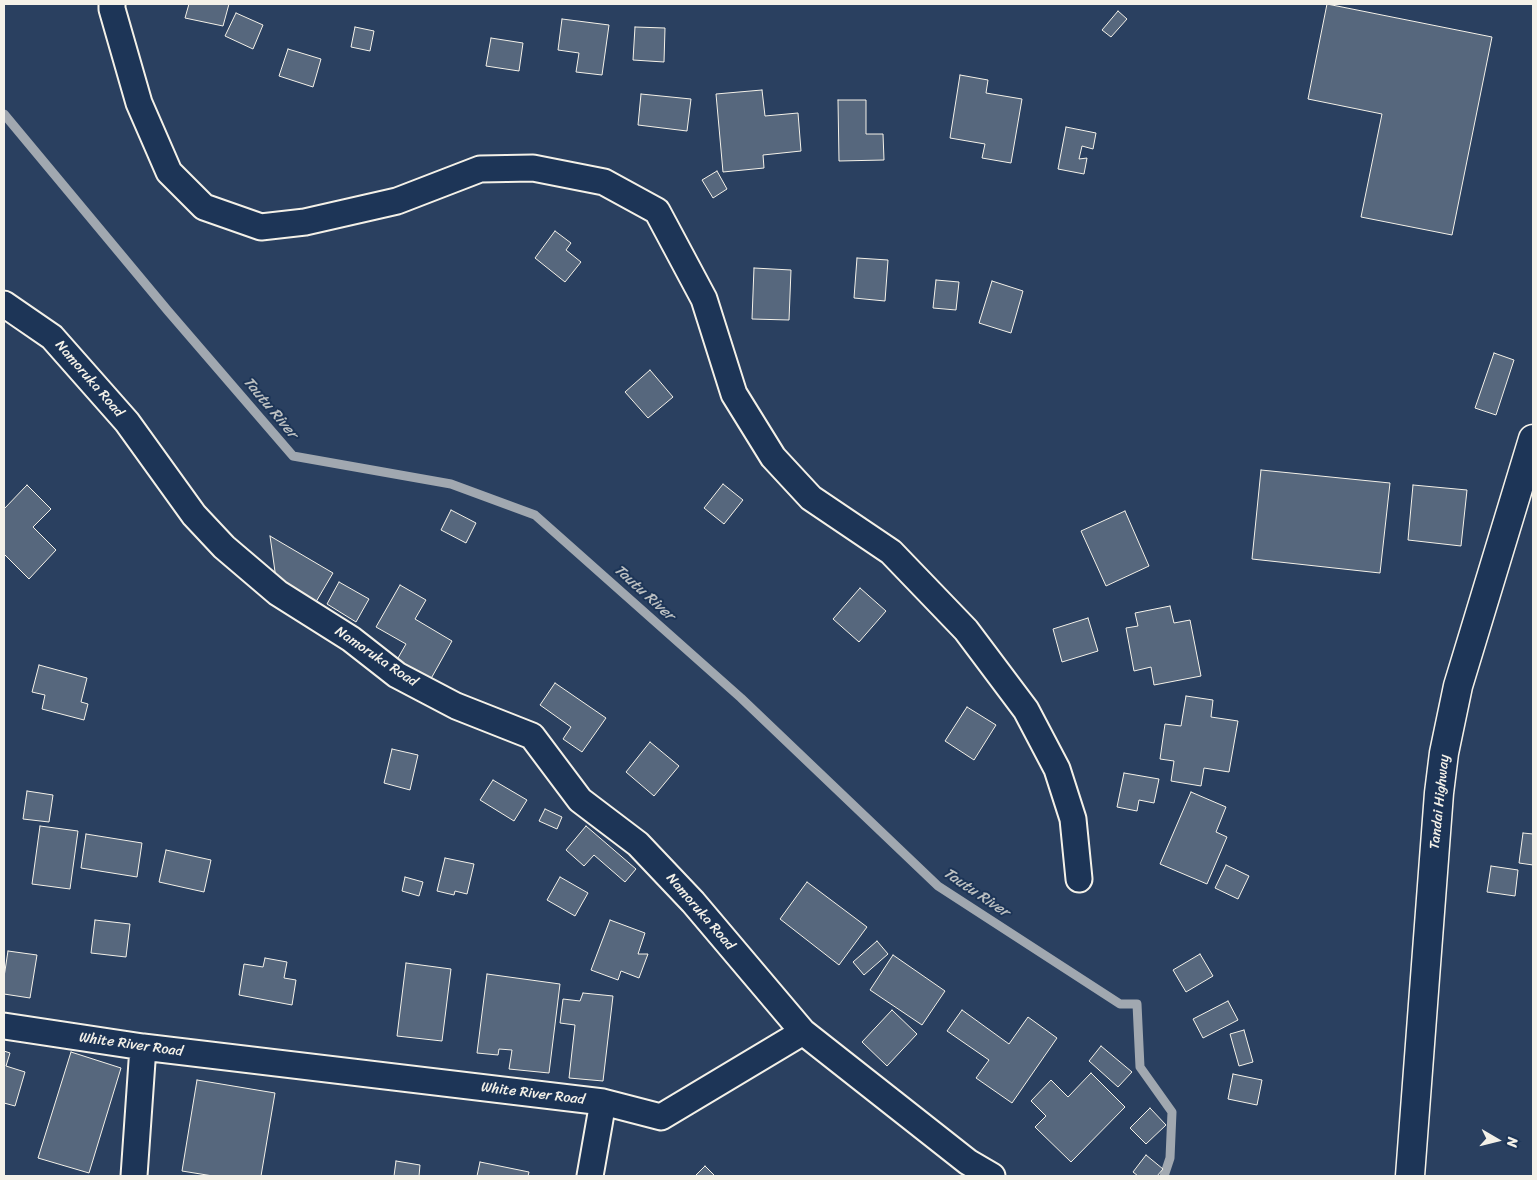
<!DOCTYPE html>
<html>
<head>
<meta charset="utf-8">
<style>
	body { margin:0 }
	#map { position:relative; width:1537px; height:1180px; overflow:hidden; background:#2a4060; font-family:Sriracha,sans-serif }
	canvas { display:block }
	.frame { position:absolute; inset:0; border:5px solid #f4f1e8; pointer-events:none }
	.north { position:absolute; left:1472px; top:1115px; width:50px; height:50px; -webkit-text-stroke:4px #1d3557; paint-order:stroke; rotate:98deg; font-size:14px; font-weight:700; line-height:20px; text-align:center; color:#f4f1e8 }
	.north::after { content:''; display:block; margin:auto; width:18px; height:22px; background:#f4f1e8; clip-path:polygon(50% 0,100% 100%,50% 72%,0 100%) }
</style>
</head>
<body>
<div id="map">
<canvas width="1537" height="1180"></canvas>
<div class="frame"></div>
<div class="north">N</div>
</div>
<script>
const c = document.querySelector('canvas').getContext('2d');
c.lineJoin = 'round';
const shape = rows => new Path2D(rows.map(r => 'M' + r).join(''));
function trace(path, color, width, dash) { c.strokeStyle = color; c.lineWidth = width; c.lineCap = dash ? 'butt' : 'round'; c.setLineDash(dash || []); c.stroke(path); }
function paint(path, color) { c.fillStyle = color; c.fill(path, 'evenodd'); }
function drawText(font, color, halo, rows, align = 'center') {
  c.font = font + ' Sriracha,sans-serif'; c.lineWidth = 4; c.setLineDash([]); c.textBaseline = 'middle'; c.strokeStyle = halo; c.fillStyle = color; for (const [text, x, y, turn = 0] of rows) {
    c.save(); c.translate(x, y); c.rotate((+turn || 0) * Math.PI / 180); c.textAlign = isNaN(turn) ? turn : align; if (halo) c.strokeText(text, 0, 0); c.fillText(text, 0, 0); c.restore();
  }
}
trace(shape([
	[4,114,168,311,293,456,451,484,535,515,741,698,938,886,1120,1004,1137,1004,1140,1067,1172,1112,1170,1158,1164,1176]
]), '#a1a8b0', 9);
const building = shape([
	[189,4,229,4,223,26,185,18,189,4],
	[1327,4,1492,37,1452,235,1361,217,1382,114,1308,99,1327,4],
	[1118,11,1127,19,1111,37,1102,30,1118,11],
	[236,13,263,25,253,49,225,36,236,13],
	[562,19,609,25,602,75,576,72,579,53,558,50,562,19],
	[355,27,374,31,370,51,351,47,355,27],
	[635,27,665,28,664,62,633,60,635,27],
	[491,38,523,43,519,71,486,66,491,38],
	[288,49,321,59,313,87,279,76,288,49],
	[960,75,988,80,986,93,1022,99,1011,163,982,158,985,144,950,138,960,75],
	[762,90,765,116,798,113,801,151,763,155,764,168,723,172,716,94,762,90],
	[641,94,691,99,687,131,638,125,641,94],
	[838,100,866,100,866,134,883,134,884,160,839,161,838,100],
	[1066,127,1096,133,1093,149,1082,146,1079,159,1087,158,1084,174,1058,169,1066,127],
	[717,171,727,189,713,198,702,180,717,171],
	[555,231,571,243,566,250,581,262,565,282,535,258,555,231],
	[857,258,888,260,885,301,854,298,857,258],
	[754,268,791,270,789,320,752,319,754,268],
	[936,280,959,282,956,310,933,308,936,280],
	[992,281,1023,291,1011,333,979,323,992,281],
	[1494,353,1514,360,1496,415,1475,408,1494,353],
	[650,370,673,397,648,418,625,392,650,370],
	[1261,470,1390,483,1380,573,1252,559,1261,470],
	[723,484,743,500,724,524,704,508,723,484],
	[27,485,51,509,33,527,56,550,29,579,4,554,4,509,27,485],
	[1413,485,1467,490,1461,546,1408,540,1413,485],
	[451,510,476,523,466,543,441,530,451,510],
	[1125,511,1149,566,1106,586,1081,531,1125,511],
	[270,536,333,573,310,612,278,593,270,536],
	[339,582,369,599,356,622,327,604,339,582],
	[400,585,426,600,415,619,452,641,428,684,394,665,406,644,376,627,400,585],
	[860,588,886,611,859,642,833,619,860,588],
	[1170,606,1174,623,1190,620,1201,676,1154,685,1151,667,1134,671,1126,628,1138,626,1135,613,1170,606],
	[1088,618,1098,651,1062,662,1053,629,1088,618],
	[39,665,87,678,81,702,88,704,84,720,42,709,45,695,32,692,39,665],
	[555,683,606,718,582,752,563,739,571,727,540,705,555,683],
	[1186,696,1213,700,1211,717,1238,721,1229,772,1204,768,1201,786,1171,781,1174,761,1160,759,1165,724,1181,726,1186,696],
	[967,707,996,725,974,760,945,741,967,707],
	[650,742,679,766,654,796,626,772,650,742],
	[392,749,418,755,410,790,384,783,392,749],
	[1124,773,1159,779,1154,803,1139,800,1137,811,1117,807,1124,773],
	[493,780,527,800,514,821,480,800,493,780],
	[27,791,53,795,49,822,23,819,27,791],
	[1191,792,1226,807,1216,832,1227,837,1207,884,1160,864,1191,792],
	[545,809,562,817,557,829,539,821,545,809],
	[40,826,78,831,70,889,32,884,40,826],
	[586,826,636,869,625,882,594,855,584,866,566,850,586,826],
	[1523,833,1533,834,1533,865,1519,863,1523,833],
	[86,834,142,843,137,877,81,868,86,834],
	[166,850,211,860,204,892,159,882,166,850],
	[445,858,474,864,467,894,455,891,454,895,437,891,445,858],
	[1226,865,1249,876,1238,899,1215,888,1226,865],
	[1491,866,1518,870,1515,896,1487,892,1491,866],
	[405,877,423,882,419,896,402,891,405,877],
	[560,877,588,893,575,916,547,900,560,877],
	[807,882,867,927,839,965,780,919,807,882],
	[95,920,130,924,126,957,91,953,95,920],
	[610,920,645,933,638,954,648,954,639,978,621,971,618,980,591,970,610,920],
	[877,941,888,954,864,975,853,962,877,941],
	[8,951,37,955,30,998,4,994,4,977,8,951],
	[1200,954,1213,976,1186,992,1173,970,1200,954],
	[893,955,945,991,922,1025,870,990,893,955],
	[265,958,287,962,284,978,296,980,292,1005,239,995,244,964,263,967,265,958],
	[406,963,451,969,442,1041,397,1036,406,963],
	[487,974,560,984,549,1073,509,1069,512,1050,499,1049,498,1055,477,1053,487,974],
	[583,993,613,996,603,1081,569,1078,575,1025,560,1023,563,999,580,1001,583,993],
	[1228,1001,1238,1020,1203,1038,1193,1019,1228,1001],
	[892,1010,917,1034,887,1066,862,1042,892,1010],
	[962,1010,1009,1044,1028,1017,1057,1038,1012,1103,976,1078,989,1060,947,1031,962,1010],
	[1244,1030,1253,1062,1239,1066,1230,1034,1244,1030],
	[1101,1046,1132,1072,1118,1087,1089,1061,1101,1046],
	[4,1051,10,1053,6,1066,25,1072,15,1106,4,1103,4,1051],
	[71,1052,121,1068,89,1173,38,1158,71,1052],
	[1091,1073,1125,1107,1071,1162,1035,1127,1046,1116,1031,1101,1051,1080,1068,1097,1091,1073],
	[1233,1074,1262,1080,1257,1105,1228,1099,1233,1074],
	[197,1080,275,1093,261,1176,213,1176,182,1171,197,1080],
	[1150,1108,1166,1125,1146,1144,1130,1128,1150,1108],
	[1146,1155,1163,1169,1157,1176,1138,1176,1133,1172,1146,1155],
	[396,1161,420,1165,419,1176,394,1176,396,1161],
	[480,1162,529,1172,528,1176,477,1176,480,1162],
	[705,1166,715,1176,695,1176,705,1166]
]);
paint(building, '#56677d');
trace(building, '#f4f1e8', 1);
const minor = shape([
	[112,4,112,9,139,103,169,172,204,207,261,227,305,222,397,201,480,169,533,168,604,182,657,211,704,299,734,394,773,457,811,498,891,552,966,630,1026,710,1057,769,1073,819,1079,879],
	[4,304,52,337,127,422,194,515,224,547,278,593,351,639,397,675,456,706,532,736,580,800,638,844,693,902,803,1032,968,1162,992,1176],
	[4,1026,143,1047,603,1102,661,1117,803,1032],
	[134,1176,143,1047],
	[590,1176,603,1102]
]);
const secondary = shape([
	[1410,1176,1439,793,1444,753,1458,686,1533,439]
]);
trace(minor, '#f4f1e8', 29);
trace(secondary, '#f4f1e8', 31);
trace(minor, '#1d3557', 25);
trace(secondary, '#1d3557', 28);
drawText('14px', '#f4f1e8', '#1d3557', [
	["Namoruka Road",89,379,49],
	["Namoruka Road",376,657,34],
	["Tandai Highway",1440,802,-84],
	["Namoruka Road",700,912,49],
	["White River Road",131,1045,8],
	["White River Road",533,1094,7]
]);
drawText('italic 15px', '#bdc1c2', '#1d3557', [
	["Tautu River",270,408,50],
	["Tautu River",644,593,42],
	["Tautu River",976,893,34]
]);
</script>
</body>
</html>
